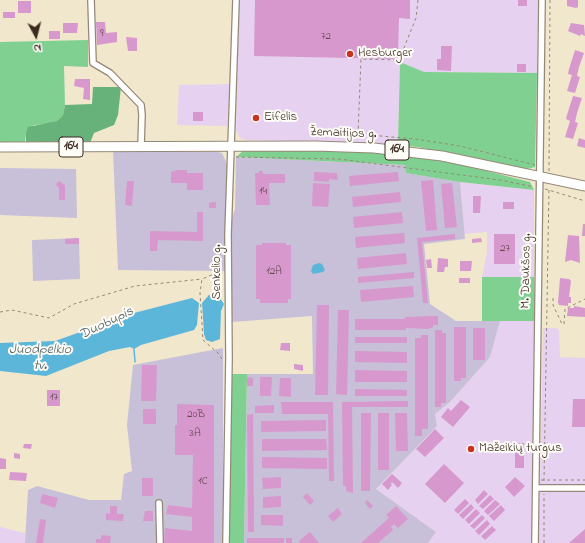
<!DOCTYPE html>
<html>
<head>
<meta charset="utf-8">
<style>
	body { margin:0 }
	#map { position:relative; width:585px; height:543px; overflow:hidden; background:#f1e7cd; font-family:"Indie Flower",sans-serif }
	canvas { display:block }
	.north { position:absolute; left:16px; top:16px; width:40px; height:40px; -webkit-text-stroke:3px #fdfcf7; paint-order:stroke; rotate:173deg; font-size:11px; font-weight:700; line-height:16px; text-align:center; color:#3b2a1e }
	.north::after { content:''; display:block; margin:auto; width:14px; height:18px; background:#3b2a1e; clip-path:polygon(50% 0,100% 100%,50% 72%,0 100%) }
</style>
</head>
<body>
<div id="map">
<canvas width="585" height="543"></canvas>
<div class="north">N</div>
</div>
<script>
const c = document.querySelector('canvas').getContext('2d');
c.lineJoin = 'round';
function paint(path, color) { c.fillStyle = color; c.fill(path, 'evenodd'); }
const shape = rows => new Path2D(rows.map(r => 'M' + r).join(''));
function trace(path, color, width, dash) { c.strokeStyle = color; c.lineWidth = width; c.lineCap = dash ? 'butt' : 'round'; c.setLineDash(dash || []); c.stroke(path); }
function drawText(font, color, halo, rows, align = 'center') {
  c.font = font + ' "Indie Flower",sans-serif'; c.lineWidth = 4; c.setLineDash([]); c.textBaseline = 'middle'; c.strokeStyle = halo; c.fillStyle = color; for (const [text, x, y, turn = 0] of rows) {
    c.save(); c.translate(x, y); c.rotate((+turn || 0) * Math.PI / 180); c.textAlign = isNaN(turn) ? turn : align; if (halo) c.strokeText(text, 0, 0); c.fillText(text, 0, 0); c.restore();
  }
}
paint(shape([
	[239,0,538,0,537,73,424,72,400,63,398,145,245,140,240,138,236,130],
	[231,84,227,126,177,125,179,85],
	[460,182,534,190,534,277,482,277,487,252,487,232,464,234],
	[500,321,535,321,532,543,428,543,436,532,376,489,437,426,435,414,450,402,490,357],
	[543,328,556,328,559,330,560,357,585,358,585,543,539,543],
	[0,527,25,533,25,543,0,543]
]), '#e6d2f0');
paint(shape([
	[113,151,134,152,218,152,222,153,227,164,225,271,118,270],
	[236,157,405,165,406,173,460,182,465,239,424,244,430,304,456,321,500,321,490,357,450,402,435,414,437,426,376,489,436,532,428,543,244,543,247,374,313,374,312,316,232,322,231,246,232,218,235,209],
	[0,168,76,169,77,218,0,215],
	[79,238,80,279,33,281,32,240],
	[223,348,223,543,25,543,28,490,37,486,89,500,121,500,124,474,132,471,127,425,133,365]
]), '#c8bfd8');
paint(shape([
	[88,40,88,67,64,66,65,105,63,115,57,121,47,124,34,125,26,133,25,143,0,143,0,42],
	[400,62,424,72,537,73,535,167,527,169,418,147,398,145],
	[296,149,370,152,412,156,455,163,530,182,534,190,460,182,406,173,405,165,236,157,243,151],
	[482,277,534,277,535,321,482,321],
	[231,374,247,374,244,543,229,543]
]), '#7fd091');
paint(shape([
	[93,87,121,87,118,115,114,125,94,133,90,143,26,143,26,133,28,127,57,121,63,115,65,105,92,104]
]), '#67b27b');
paint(shape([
	[319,263,322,264,325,270,323,272,313,274,311,271,313,265],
	[217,294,224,304,221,311,220,339,212,342,206,340,204,334,202,303,209,295],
	[192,298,199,303,197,325,194,330,141,345,134,349,130,347,109,351,46,376,0,371,0,343,55,341,134,313]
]), '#5cb6da');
trace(shape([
	[134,349,135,362]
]), '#5cb6da', 1.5);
paint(shape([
	[255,0,410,0,410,19,399,18,398,59,254,56],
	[518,0,527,0,527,6,518,6],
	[567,0,578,0,578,7,576,8,567,6],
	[18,1,31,1,31,13,18,13],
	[3,12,15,12,15,18,3,18],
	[96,22,105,22,106,33,117,32,117,42,97,45],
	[63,23,78,23,77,33,63,33],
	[571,23,584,25,585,36,581,34,580,36,568,31],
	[49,31,60,31,60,39,49,39],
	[126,37,137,38,137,51,128,51],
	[441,46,452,46,451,71,437,70,437,59,441,59],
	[575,50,584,53,579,67,577,76,580,77,575,93,567,91,572,75,568,74,569,69],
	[517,64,526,64,526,72,517,72],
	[75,79,90,79,90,100,83,99,84,88,74,86],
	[573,96,582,98,577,113,575,122,578,123,573,139,565,137,570,121,566,119,567,115],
	[193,112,203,112,203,121,193,121],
	[579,138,585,140,585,148,577,146],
	[176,170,187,170,187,173,203,173,203,190,187,190,187,183,171,183,171,172],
	[259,171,263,171,263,174,285,174,285,183,269,183,270,205,256,205,255,173,259,173],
	[314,172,337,173,338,180,329,179,329,182,314,181],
	[398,172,399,181,350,186,349,176],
	[433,180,437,230,426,231,421,181],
	[59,181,65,185,65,200,59,200,59,188,56,184],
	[127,181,134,181,132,206,125,205],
	[313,183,330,184,328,207,312,206],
	[452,183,457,227,445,228,441,184],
	[400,192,401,202,353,207,352,197],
	[473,196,481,196,480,213,473,213],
	[213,202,216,202,216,208,209,208,209,203],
	[503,202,514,202,514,209,503,209],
	[197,212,203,212,203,241,158,240,157,251,150,251,150,231,197,232],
	[402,212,403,223,354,228,353,217],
	[583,224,585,224,585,236,582,236],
	[404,233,405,243,356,248,355,237],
	[455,234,455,239,422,242,428,303,423,303,417,238],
	[494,234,515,234,515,264,494,264],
	[568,235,579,236,580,263,571,260,565,262],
	[79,238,79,244,65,244,65,239],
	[481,238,482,242,472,243,472,239],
	[262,243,286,243,286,245,291,245,291,299,288,299,288,303,260,303,260,299,256,299,256,245,262,245],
	[406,253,407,264,358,269,357,258],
	[438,258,448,259,448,267,445,267,444,272,437,272],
	[431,259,432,268,427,268,426,260],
	[460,261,472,261,471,271,460,271],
	[414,272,414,278,358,283,358,277],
	[459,278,470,278,470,283,459,283],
	[560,278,569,279,571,281,569,297,571,297,571,303,568,303,568,306,559,305,558,303],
	[413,286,414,297,361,302,360,290],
	[317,305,329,305,328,395,315,395],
	[574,306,585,308,585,317,567,316,568,308,574,308],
	[338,310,349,310,347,395,336,394],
	[429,316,438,316,438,325,433,325,433,327,428,329,406,328,406,330,355,330,355,319,405,319,405,317],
	[454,327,466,327,466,378,461,378,461,381,454,381],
	[473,328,485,328,485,360,473,360],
	[435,330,442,330,442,333,446,333,446,403,441,403,441,407,435,407],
	[421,335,428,335,428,429,422,429,422,436,415,436,415,338,421,338],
	[355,337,407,337,407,343,355,343],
	[281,343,290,343,290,351,280,350],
	[355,351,407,352,407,363,355,362],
	[294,364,303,365,303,371,294,369],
	[142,365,157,365,156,401,141,401],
	[355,370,407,371,407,382,355,382],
	[247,377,253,378,253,386,247,386],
	[260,377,272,377,271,396,260,396],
	[280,378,291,378,291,397,279,396],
	[355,389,407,390,407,396,355,396],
	[47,390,60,390,60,406,47,406],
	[573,399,585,399,585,427,572,427],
	[461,400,470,407,453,427,441,417,448,408,451,411],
	[408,401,408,407,352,407,353,493,346,491,346,486,343,486,342,402],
	[281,402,333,402,334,481,329,481,328,414,282,414],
	[177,404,214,405,214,543,164,543,165,528,192,531,192,517,166,514,168,505,192,508,193,455,175,455,175,425,177,425],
	[274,405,274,413,255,413,255,406],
	[143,409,156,409,156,424,143,424],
	[361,413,371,413,370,491,361,491],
	[378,413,389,413,389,470,378,470],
	[395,413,407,413,408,451,396,451],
	[253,414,254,532,248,532,247,415],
	[326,420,326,431,261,432,261,421],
	[435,429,444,438,425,457,416,449],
	[262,439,326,439,327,450,262,451],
	[515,443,524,443,524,468,515,468],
	[24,444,32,444,31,449,23,448],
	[14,453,20,454,20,459,14,458],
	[262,457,327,458,327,469,262,468],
	[0,458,6,459,6,469,0,469],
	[444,464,464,483,445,503,425,484],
	[10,472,27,473,26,481,9,480],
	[392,474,402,483,398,488,392,482,391,484,392,485,388,490,382,484],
	[281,477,281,488,263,489,262,478],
	[515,477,525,486,514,497,505,487],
	[142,478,153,478,153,496,142,496],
	[484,490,488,494,478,504,475,500],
	[307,493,314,501,310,505,303,497],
	[42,494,58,498,55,508,40,503],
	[490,495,494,499,483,509,479,506],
	[281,496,281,507,263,508,263,497],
	[465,499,469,503,458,514,454,510],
	[367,500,373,506,370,509,365,503],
	[495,500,500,504,488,515,484,511],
	[471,504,474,508,463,519,459,515],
	[501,505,505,510,494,521,489,516],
	[110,506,117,506,117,514,124,514,123,521,106,520,106,513,110,514],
	[396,506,408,519,398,528,394,524,391,527,393,530,378,543,361,543,389,518,386,515],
	[338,508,342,514,333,522,328,516],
	[476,509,480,513,469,524,465,520],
	[145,511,153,511,153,521,143,521],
	[261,515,283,515,283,526,261,525],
	[482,515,485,518,474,529,470,526],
	[40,519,46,520,43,543,36,543],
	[487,520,490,524,479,535,475,531],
	[492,526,496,530,485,540,481,536],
	[585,529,585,543,569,543],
	[310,532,319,543,300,543,299,541],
	[101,535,111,536,110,543,96,543,96,539,101,539],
	[247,538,284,538,284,543,247,543],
	[286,538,292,538,292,543,286,543]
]), '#d799cd');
const street = shape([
	[91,0,93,63,110,73,141,105,142,115,141,146],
	[536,488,585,488],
	[159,503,160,543],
	[226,543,229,358,228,235,236,0],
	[535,543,542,0]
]);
const primary = shape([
	[0,147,315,146,374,148,442,156,585,186]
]);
trace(street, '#968876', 8);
trace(primary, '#968876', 11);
trace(shape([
	[418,0,416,18,399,60,361,59,358,134,415,139,460,146,535,165],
	[236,157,339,159,500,180,534,187],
	[549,171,550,0],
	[545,189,585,201],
	[553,298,553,305,562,324],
	[0,312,12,310,49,318,74,304,135,286,202,279],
	[564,324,565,309,585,299],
	[222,359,218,353,203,340,200,293,202,279,214,274,222,274],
	[541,480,585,480],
	[544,481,549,187],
	[544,543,544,494]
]), '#968876', 1, [3, 3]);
trace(street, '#fff', 5.5);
trace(primary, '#fff', 9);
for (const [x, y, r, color] of [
	[350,54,4,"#c8321e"],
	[256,118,4,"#c8321e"],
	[471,449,4,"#c8321e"]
]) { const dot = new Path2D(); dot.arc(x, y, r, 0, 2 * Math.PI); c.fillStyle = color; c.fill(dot); trace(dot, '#fdfcf7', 1.5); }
drawText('11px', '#62464a', null, [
	["9",102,34],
	["72",326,37],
	["14",263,192],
	["27",505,249],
	["12A",274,272],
	["17",54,398],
	["20B",196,415],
	["3A",195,434],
	["1C",203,482]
]);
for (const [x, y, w] of [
	[71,147,24],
	[397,150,24]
]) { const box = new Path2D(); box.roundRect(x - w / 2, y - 10, w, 20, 3); c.fillStyle = '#fdfcf7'; c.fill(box); trace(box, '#3b2a1e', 1); }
drawText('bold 12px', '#3b2a1e', null, [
	["164",71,147],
	["164",397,150]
]);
drawText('13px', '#3b2a1e', '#fdfcf7', [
	["Hesburger",358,54],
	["Eifelis",264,118],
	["Mažeikių turgus",479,449]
], 'left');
drawText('13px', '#3b2a1e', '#fdfcf7', [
	["Žemaitijos g.",343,134,2],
	["M. Daukšos g.",527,271,-89],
	["Senkelio g.",218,272,-90]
]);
drawText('italic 14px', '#475b60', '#fdfcf7', [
	["Duobupis",107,324,-26],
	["Juodpelkio",40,351],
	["tv.",40,367]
]);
</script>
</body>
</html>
